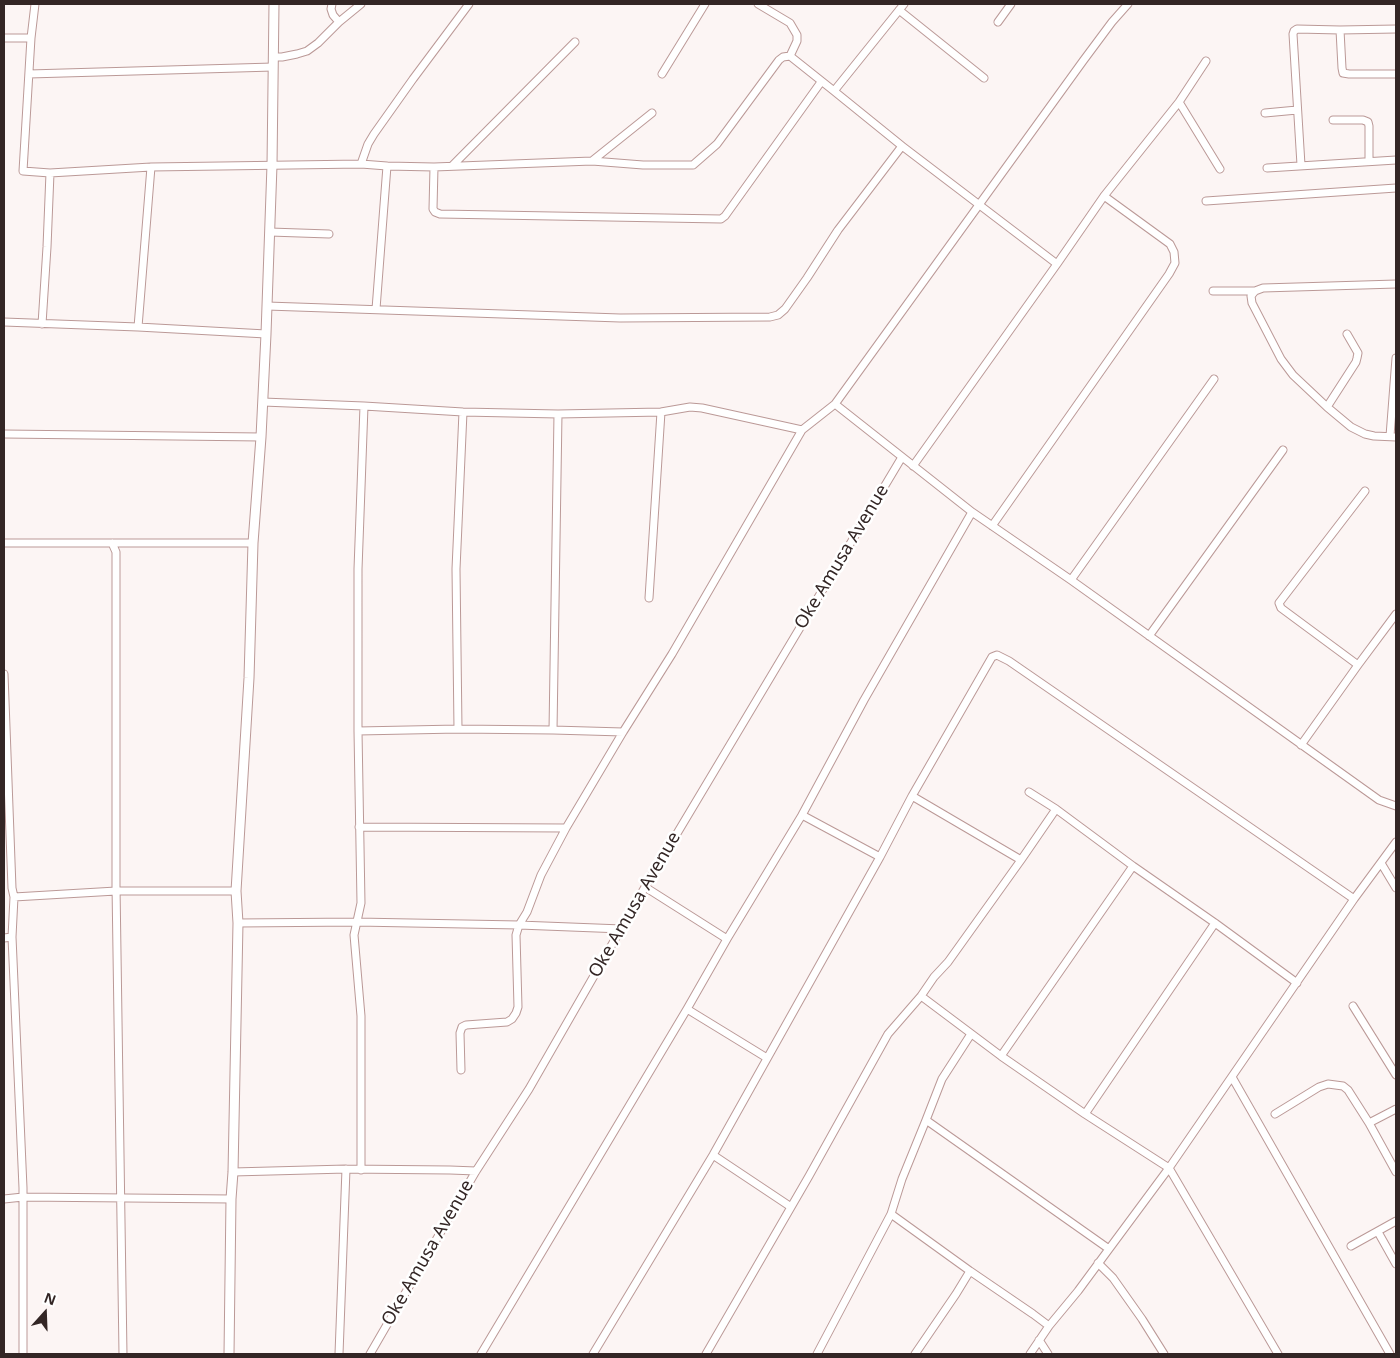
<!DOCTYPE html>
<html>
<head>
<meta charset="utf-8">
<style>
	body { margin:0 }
	#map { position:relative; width:1400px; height:1358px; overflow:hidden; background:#fcf5f4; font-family:"Noto Sans",sans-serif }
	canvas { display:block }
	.frame { position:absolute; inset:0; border:5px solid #332625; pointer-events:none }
	.north { position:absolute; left:20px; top:1288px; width:50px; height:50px; -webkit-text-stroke:4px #fff; paint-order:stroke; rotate:20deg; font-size:14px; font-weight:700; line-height:20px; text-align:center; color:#332625 }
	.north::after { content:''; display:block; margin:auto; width:18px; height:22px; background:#332625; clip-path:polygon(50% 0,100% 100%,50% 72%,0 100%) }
</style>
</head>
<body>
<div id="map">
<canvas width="1400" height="1358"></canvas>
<div class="frame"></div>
<div class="north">N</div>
</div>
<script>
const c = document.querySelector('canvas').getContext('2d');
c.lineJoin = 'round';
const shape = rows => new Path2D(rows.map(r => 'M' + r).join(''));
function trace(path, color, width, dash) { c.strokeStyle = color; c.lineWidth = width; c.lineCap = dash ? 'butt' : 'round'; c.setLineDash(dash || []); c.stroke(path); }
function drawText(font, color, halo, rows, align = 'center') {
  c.font = font + ' "Noto Sans",sans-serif'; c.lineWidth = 5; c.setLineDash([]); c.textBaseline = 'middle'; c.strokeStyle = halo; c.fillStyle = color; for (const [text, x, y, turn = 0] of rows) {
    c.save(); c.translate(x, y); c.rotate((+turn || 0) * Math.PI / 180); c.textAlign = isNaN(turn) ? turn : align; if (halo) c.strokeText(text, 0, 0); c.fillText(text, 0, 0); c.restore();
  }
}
const street = shape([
	[35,4,31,38,23,171,50,173,151,167,361,164,387,166,434,167,592,161,643,165,693,165,717,144,779,60,783,57,790,56],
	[758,4,790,23,797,35,797,41,790,56,834,91],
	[899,10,984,78],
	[339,22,361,4],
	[998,22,1011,4],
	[1340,30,1342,68,1343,73,1349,74,1396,74],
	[4,38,31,38],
	[273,57,282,57,297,54,307,51,318,43,339,22,333,15,331,9,332,4],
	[29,74,273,67],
	[662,74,705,4],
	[1179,102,1220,169],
	[1265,113,1297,110],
	[1333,120,1363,120,1368,122,1369,126,1369,161],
	[902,146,834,91,904,4],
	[592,161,652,113],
	[361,164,368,144,374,134,413,79,469,4],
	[1301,165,1293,34,1294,31,1297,29,1340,30,1396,29],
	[452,166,575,42],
	[434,167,433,209,435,212,440,214,721,219,725,216,821,82],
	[1267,168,1396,160],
	[1206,201,1396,188],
	[270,232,329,234],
	[1057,264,1104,196,1179,102,1206,61],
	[1396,284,1263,288,1255,291,1251,296,1252,303,1281,359,1293,375,1327,407,1351,427,1365,434,1374,436,1396,437],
	[1213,291,1255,291],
	[267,306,620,318,770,317,778,315,785,309,807,278,838,230,902,146,1057,264,913,466],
	[376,309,387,166],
	[4,322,138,327,266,334],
	[42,324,47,247,50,173],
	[138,327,151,167],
	[263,402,364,406,463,412,558,414,661,412,690,407,702,408,802,430,835,404,972,512,864,700,802,815,727,939,687,1009,481,1354],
	[835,404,1083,61,1112,22,1128,4],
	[1327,407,1356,362,1357,358,1358,353,1347,334],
	[558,414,553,730,623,732],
	[4,434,261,437],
	[1390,436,1396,358],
	[972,512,1071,580,1379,800,1396,806],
	[992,526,1169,274,1175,263,1174,252,1170,244,1104,196],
	[4,543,253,543],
	[112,543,116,552,116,886,123,1354],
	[1071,580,1214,379],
	[649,598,661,412],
	[1149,636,1283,450],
	[1358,665,1281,608,1279,603,1365,491],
	[4,674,12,888,14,897,12,937,23,1188,23,1354],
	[458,729,553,730],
	[358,731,458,729,456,569,463,412],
	[1301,745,1358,665,1396,614],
	[1029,792,1056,809],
	[912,796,1021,860,1056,809,1133,866,1215,923,1297,983],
	[802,815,880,857],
	[359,827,566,828],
	[1381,863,1396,888],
	[645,887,727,939],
	[14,897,116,891,236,891],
	[238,923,357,922,519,925,622,929],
	[4,938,12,937],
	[921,996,1001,1056,1085,1114,1169,1168,1278,1354],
	[1353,1006,1396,1075],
	[687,1009,767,1058],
	[1001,1056,1133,866],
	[461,1070,460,1033,462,1027,466,1025,507,1022,512,1019,516,1013,518,1007,516,935,519,925,527,912,541,875,566,828,623,732,672,654,802,430],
	[1232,1077,1390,1354],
	[1085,1114,1215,923],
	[1275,1114,1319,1087,1328,1084,1343,1086,1348,1090,1369,1123,1396,1172],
	[926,1120,942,1079,971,1034],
	[1369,1123,1396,1109],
	[713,1155,791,1207],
	[361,1170,361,1016,354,935,361,903,358,731,358,569,364,406],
	[233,1172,346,1169,450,1170,476,1171],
	[4,1199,23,1197,231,1199],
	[891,1214,970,1271,1033,1314,1049,1326],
	[1378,1232,1396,1264],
	[1351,1246,1396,1221],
	[1098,1263,1113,1278,1142,1319,1164,1354],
	[1039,1340,1048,1354],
	[339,1354,346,1169],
	[370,1354,476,1171,529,1089,645,887,902,457],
	[593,1354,713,1155,880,857,912,796,992,657,997,655,1009,661,1354,899],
	[706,1354,809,1176,888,1034,921,996,934,977,948,962,1021,860],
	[817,1354,891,1214,902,1179,926,1120,1109,1249,1169,1168,1354,899,1396,842],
	[915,1354,956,1294,970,1271],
	[1030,1354,1049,1326,1078,1291,1109,1249]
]);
const secondary = shape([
	[229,1354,231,1199,233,1172,238,923,236,891,249,678,253,543,261,437,266,334,272,165,274,4]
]);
trace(street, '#bb9997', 9);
trace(secondary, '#bb9997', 11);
trace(street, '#fff', 7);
trace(secondary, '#fff', 9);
drawText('18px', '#332625', '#fff', [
	["Oke Amusa Avenue",842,557,-59],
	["Oke Amusa Avenue",635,905,-60],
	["Oke Amusa Avenue",428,1253,-60]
]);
</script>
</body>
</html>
